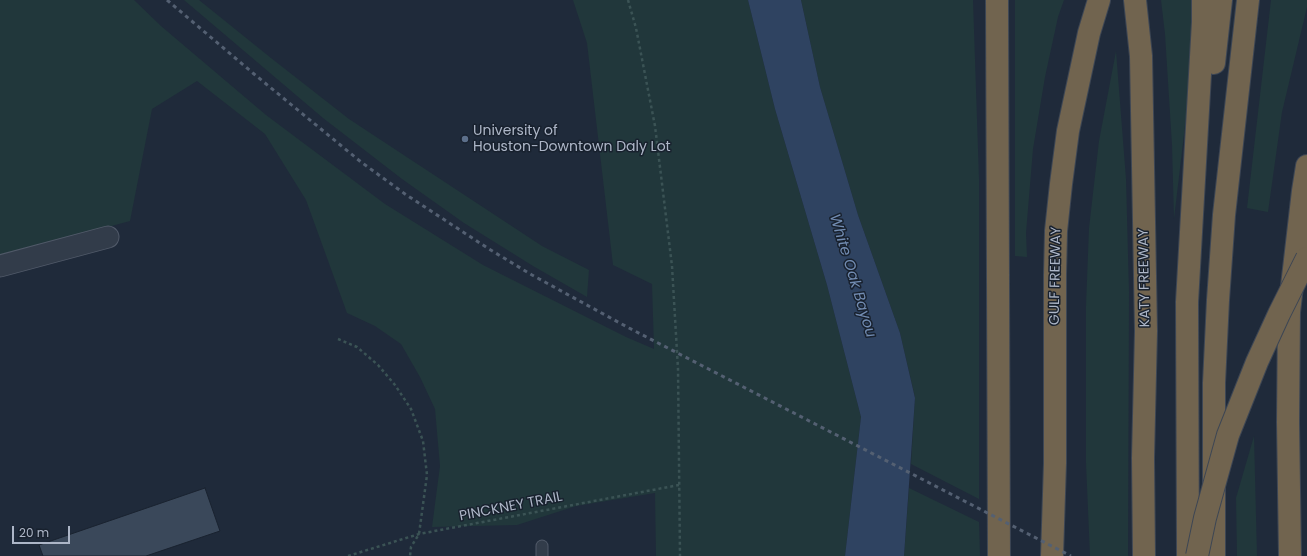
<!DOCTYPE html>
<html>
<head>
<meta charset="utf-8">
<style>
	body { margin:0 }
	#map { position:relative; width:1307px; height:556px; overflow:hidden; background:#1f2a3a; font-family:Poppins,sans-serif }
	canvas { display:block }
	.scale { position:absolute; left:12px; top:526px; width:58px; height:18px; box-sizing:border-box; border:2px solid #adb6c7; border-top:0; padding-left:5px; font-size:12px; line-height:14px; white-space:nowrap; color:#adb6c7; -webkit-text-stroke:3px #18212e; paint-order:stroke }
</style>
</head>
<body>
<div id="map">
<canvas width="1307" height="556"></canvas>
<div class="scale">20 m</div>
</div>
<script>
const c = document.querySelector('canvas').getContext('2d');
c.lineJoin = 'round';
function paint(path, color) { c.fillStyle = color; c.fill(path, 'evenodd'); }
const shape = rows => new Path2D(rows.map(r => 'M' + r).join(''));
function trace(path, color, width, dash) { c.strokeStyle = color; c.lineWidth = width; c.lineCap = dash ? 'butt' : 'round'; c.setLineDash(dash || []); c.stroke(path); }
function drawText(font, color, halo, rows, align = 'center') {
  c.font = font + ' Poppins,sans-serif'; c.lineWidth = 3; c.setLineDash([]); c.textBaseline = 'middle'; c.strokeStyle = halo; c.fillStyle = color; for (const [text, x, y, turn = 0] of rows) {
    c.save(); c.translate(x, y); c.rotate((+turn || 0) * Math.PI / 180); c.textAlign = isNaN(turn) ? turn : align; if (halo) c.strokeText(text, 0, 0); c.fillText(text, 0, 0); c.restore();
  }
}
paint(shape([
	[0,0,134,0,161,26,266,115,385,204,483,265,626,337,654,349,652,284,613,265,587,43,573,0,748,0,775,109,827,285,861,417,845,556,656,556,655,493,576,506,517,525,432,527,440,466,435,409,420,377,401,344,375,326,347,313,306,200,265,134,197,81,152,109,130,221,0,256],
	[184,0,199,0,271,58,349,119,542,246,589,270,587,297,533,266,464,223,402,179,323,118],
	[801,0,973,0,979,179,979,499,911,464,915,397,900,333,858,215,820,87],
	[1015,0,1064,0,1058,17,1045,77,1033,149,1026,233,1027,257,1015,256],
	[1161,0,1195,0,1191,75,1174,219,1172,145,1165,34],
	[1271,0,1307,0,1307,7,1282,112,1268,212,1247,208],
	[1116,51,1126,179,1129,292,1128,556,1090,556,1086,463,1086,306,1089,228,1099,141],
	[1254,436,1257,556,1237,556,1236,498],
	[909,488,979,522,980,556,904,556]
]), '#21373b');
paint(shape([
	[748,0,801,0,820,87,858,215,900,333,915,398,904,556,845,556,861,417,827,285,775,109]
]), '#2f4361');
const building = shape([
	[205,488,220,531,146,556,43,556,39,545,205,488]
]);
paint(building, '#3a485a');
trace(building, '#1a2330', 1);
const service = shape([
	[542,556,542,546]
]);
const minor = shape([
	[0,266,108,237]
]);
const motorway = shape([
	[997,0,999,556],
	[1135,0,1141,56,1146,331,1143,458,1144,556],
	[1214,63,1221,0],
	[1052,556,1055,463,1055,275,1056,231,1061,184,1068,131,1089,33,1099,0],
	[1188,556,1187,302,1203,22,1203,0],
	[1214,556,1214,383,1218,300,1224,215,1248,0],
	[1290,556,1288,422,1289,312,1303,191,1307,166]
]);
trace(service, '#505968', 13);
trace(minor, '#505968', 23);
trace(motorway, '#3d4654', 24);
trace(shape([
	[628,0,636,28,655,126,672,266,678,369,680,556],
	[338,339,357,347,378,365,395,385,411,409,423,441,427,475,419,534,411,547,410,556],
	[348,556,419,534,679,485]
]), '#3b5355', 2.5, [3, 3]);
trace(service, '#323c4a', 11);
trace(minor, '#323c4a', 21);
trace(motorway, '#71644f', 22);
trace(shape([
	[167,0,254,74,361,162,405,194,489,249,532,275,629,328,1071,556]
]), '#546072', 3, [4, 4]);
const motorwayBridge = shape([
	[1197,556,1205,518,1228,435,1257,362,1279,314,1307,258]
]);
trace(motorwayBridge, '#3d4654', 24, []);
trace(motorwayBridge, '#71644f', 22);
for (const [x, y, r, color] of [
	[465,139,4,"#5c6f8a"]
]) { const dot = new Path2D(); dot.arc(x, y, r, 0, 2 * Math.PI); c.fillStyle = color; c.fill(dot); trace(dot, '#18212e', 1.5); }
drawText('14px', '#adb6c7', '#18212e', [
	["University of",473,131],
	["Houston-Downtown Daly Lot",473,147]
], 'left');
drawText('14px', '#adb6c7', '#18212e', [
	["GULF FREEWAY",1056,276,-89],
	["KATY FREEWAY",1145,278,-91],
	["PINCKNEY TRAIL",511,507,-11]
]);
drawText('italic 15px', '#728cb2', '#18212e', [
	["White Oak Bayou",852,276,73]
]);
</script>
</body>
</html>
